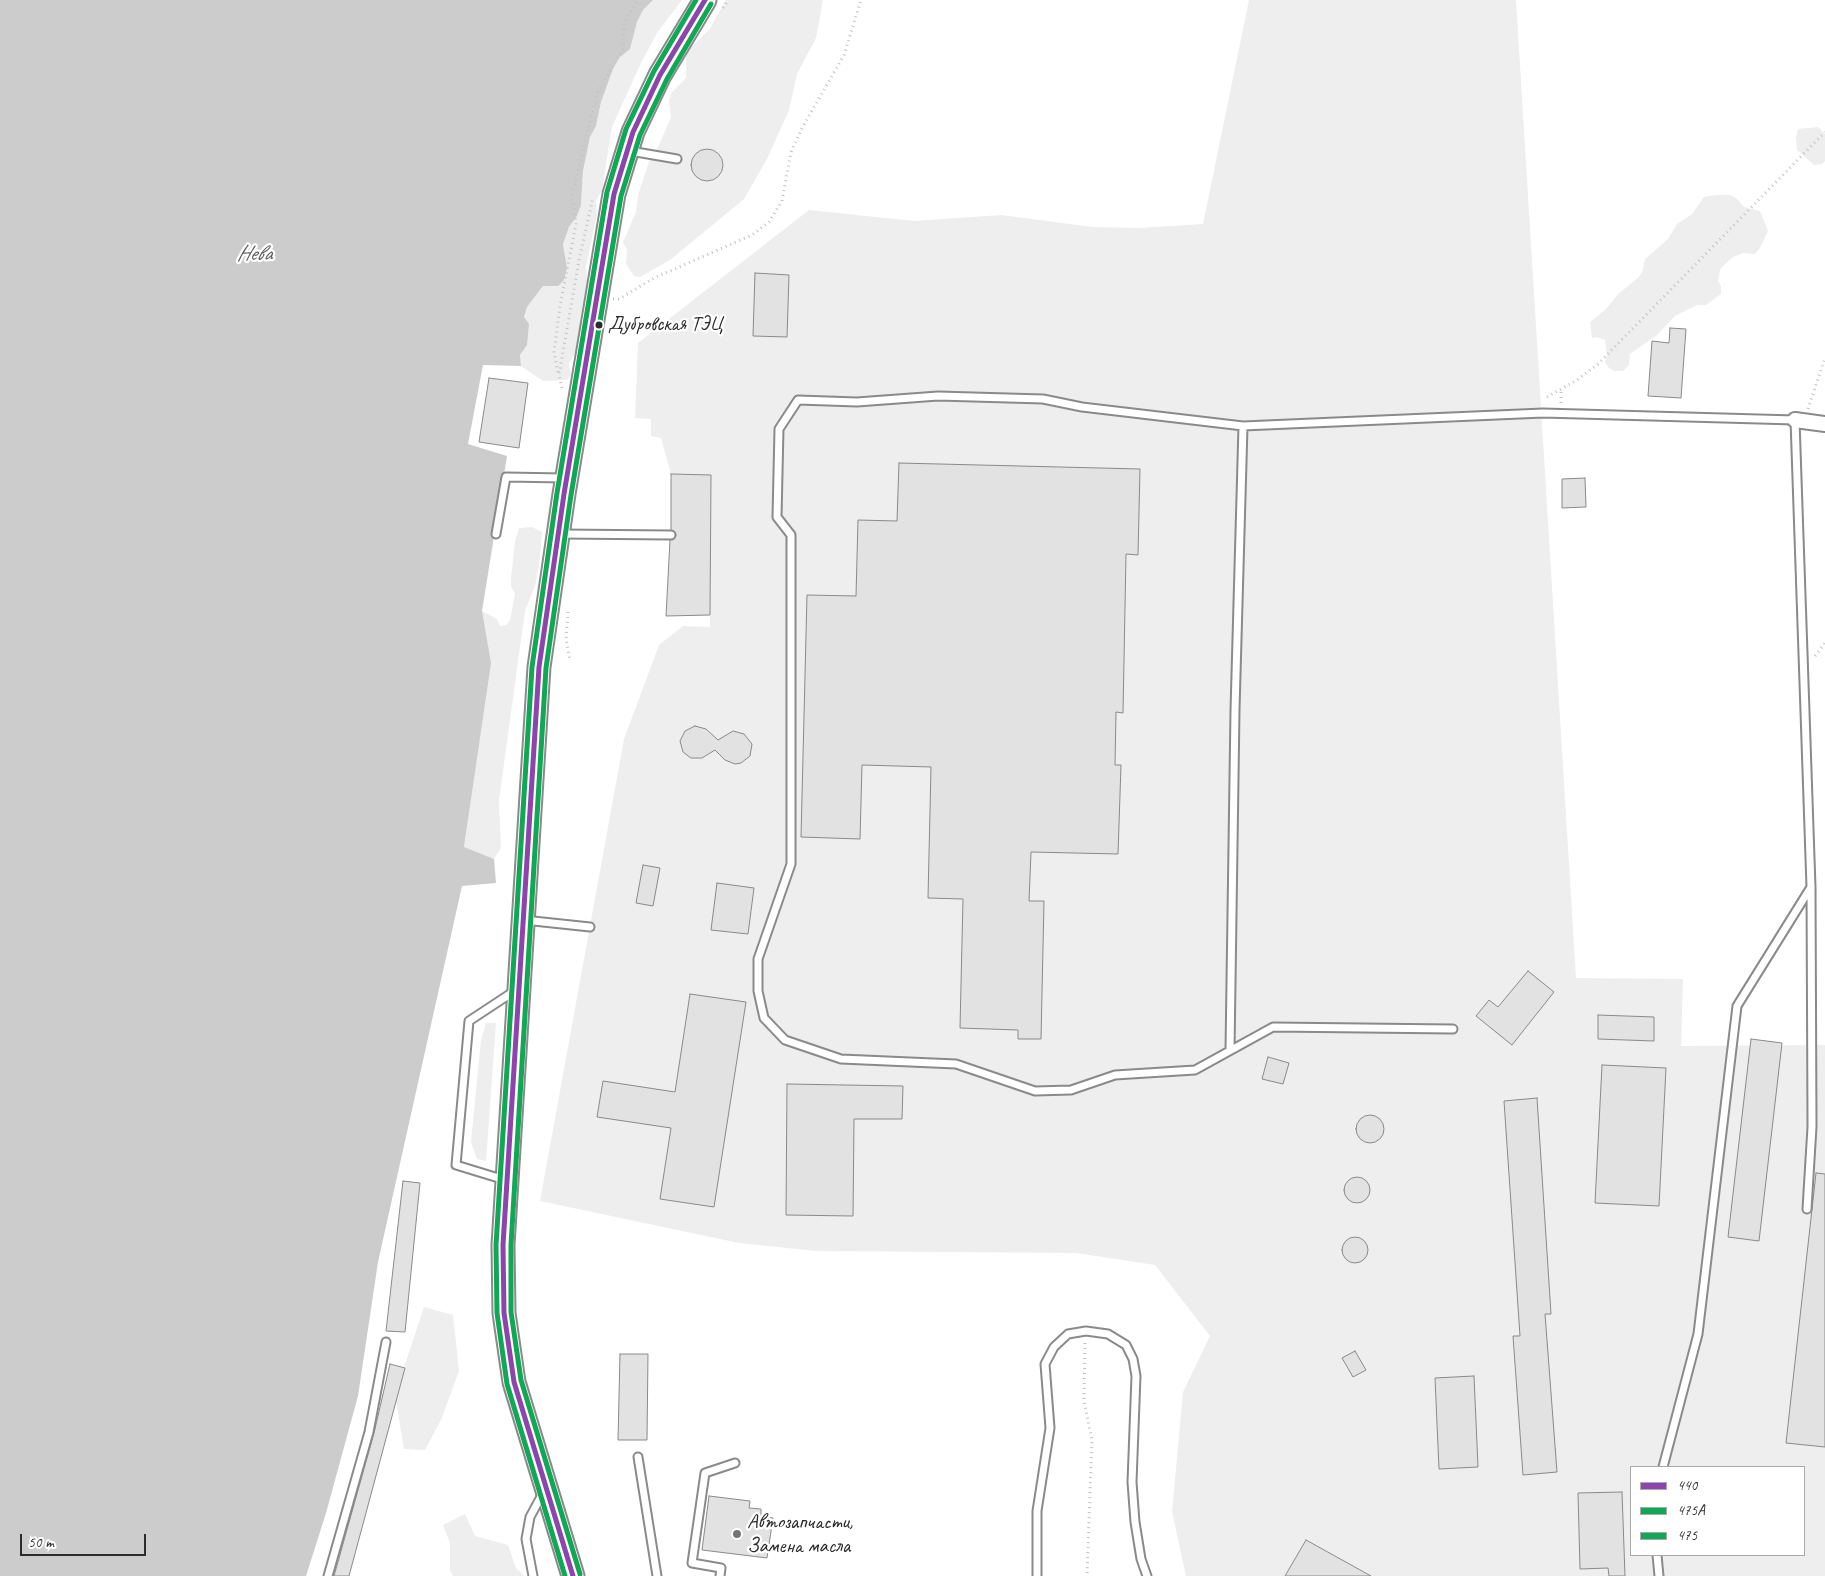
<!DOCTYPE html>
<html>
<head>
<meta charset="utf-8">
<style>
	body { margin:0 }
	#map { position:relative; width:1825px; height:1576px; overflow:hidden; background:#fff; font-family:Caveat,sans-serif }
	canvas { display:block }
	.legend { position:absolute; left:1630px; top:1466px; width:175px; height:90px; box-sizing:border-box; background:#fff; border:1px solid #aaa; margin:0; padding:6px 9px; list-style:none; font-size:15px; color:#2b2b2b }
	.legend li { display:flex; align-items:center; gap:10px; height:25px }
	.legend b { width:25px; border:1px solid #aaa }
	.scale { position:absolute; left:20px; top:1534px; width:126px; height:22px; box-sizing:border-box; border:2px solid #2b2b2b; border-top:0; padding-left:6px; font-size:15px; line-height:18px; white-space:nowrap; color:#2b2b2b; -webkit-text-stroke:4px #fff; paint-order:stroke }
</style>
</head>
<body>
<div id="map">
<canvas width="1825" height="1576"></canvas>
<ul class="legend">
<li><b style="height:6px;background:#8e44ad"></b>440</li>
<li><b style="height:6px;background:#10a855"></b>475А</li>
<li><b style="height:6px;background:#10a855"></b>475</li>
</ul>
<div class="scale">50 m</div>
</div>
<script>
const c = document.querySelector('canvas').getContext('2d');
c.lineJoin = 'round';
function paint(path, color) { c.fillStyle = color; c.fill(path, 'evenodd'); }
const shape = rows => new Path2D(rows.map(r => 'M' + r).join(''));
function trace(path, color, width, dash) { c.strokeStyle = color; c.lineWidth = width; c.lineCap = dash ? 'butt' : 'round'; c.setLineDash(dash || []); c.stroke(path); }
function drawText(font, color, halo, rows, align = 'center') {
  c.font = font + ' Caveat,sans-serif'; c.lineWidth = 4.5; c.setLineDash([]); c.textBaseline = 'middle'; c.strokeStyle = halo; c.fillStyle = color; for (const [text, x, y, turn = 0] of rows) {
    c.save(); c.translate(x, y); c.rotate((+turn || 0) * Math.PI / 180); c.textAlign = isNaN(turn) ? turn : align; if (halo) c.strokeText(text, 0, 0); c.fillText(text, 0, 0); c.restore();
  }
}
paint(shape([
	[653,0,682,0,657,33,641,63,612,127,602,190,596,201,597,214,586,267,589,299,583,303,580,322,583,333,578,348,569,364,571,375,567,380,543,381,521,366,520,355,527,345,524,317,527,307,543,286,558,285,565,254,563,244,569,227,577,216,581,205,583,171,590,137,596,126,601,102,613,69,619,58,630,49,637,22,643,10],
	[726,0,823,0,816,38,797,74,789,110,767,159,744,199,670,260,640,277,634,276,626,264,627,250,623,242,636,212,638,195,649,162,660,143,671,117,669,100,671,93,686,78,686,57,689,49,709,30],
	[1249,0,1516,0,1576,978,1683,979,1681,1046,1825,1045,1825,1576,1186,1576,1172,1512,1183,1392,1210,1336,1155,1265,1076,1253,816,1251,739,1243,540,1201,624,739,659,645,683,626,710,627,711,475,671,474,661,438,651,436,651,419,635,418,638,343,809,210,914,221,1001,215,1093,227,1140,228,1203,224],
	[1631,1467,1804,1467,1804,1555,1631,1555],
	[1818,127,1825,134,1825,161,1822,164,1814,165,1797,150,1796,137,1798,129],
	[1716,195,1730,195,1736,198,1744,207,1760,211,1768,231,1760,248,1755,254,1744,253,1733,257,1725,264,1720,270,1718,281,1721,286,1721,294,1706,305,1697,305,1675,316,1657,335,1630,354,1629,365,1623,371,1614,371,1608,367,1605,362,1607,355,1605,340,1597,337,1592,338,1590,322,1606,309,1618,294,1639,277,1643,270,1645,259,1668,239,1677,224,1692,214,1704,197],
	[532,527,542,532,539,566,535,586,525,611,499,800,501,848,494,859,464,848,482,722,482,611,497,619,500,626,506,625,510,620,515,594,511,586,511,578,515,541,519,528],
	[486,1023,496,1023,486,1161,477,1159,471,1142,481,1040],
	[424,1307,453,1315,459,1371,441,1420,425,1450,404,1449,395,1395],
	[465,1514,475,1536,508,1545,516,1568,524,1576,453,1576,450,1570,450,1543,443,1525]
]), '#eee');
paint(shape([
	[0,0,653,0,643,10,637,22,630,49,619,58,613,69,601,102,596,126,590,137,583,171,581,205,577,216,569,227,563,244,567,268,564,280,558,286,543,286,527,307,524,317,529,324,527,345,520,355,521,366,483,365,468,444,507,456,482,611,491,663,464,847,494,859,496,883,462,886,378,1262,358,1396,326,1513,306,1576,0,1576]
]), '#ccc');
const building = shape([
	'691 165a16 16 0 1 1 32 0a16 16 0 1 1-32 0Z',
	[755,273,789,275,787,337,753,336,755,273],
	[1670,328,1686,329,1681,398,1648,396,1652,341,1669,343,1670,328],
	[489,378,528,383,519,448,479,442,489,378],
	[899,463,1140,469,1138,555,1126,554,1123,713,1116,712,1115,765,1121,765,1118,854,1031,852,1029,901,1044,901,1041,1039,1018,1039,1018,1030,960,1028,963,899,928,898,931,767,862,765,860,839,801,837,807,595,856,596,858,520,897,521,899,463],
	[671,474,711,475,710,615,666,616,670,540,676,536,675,532,671,530,671,474],
	[1585,478,1586,507,1562,508,1562,479,1585,478],
	[695,726,706,729,718,740,733,731,744,734,752,744,750,756,741,763,735,764,725,760,715,750,702,758,691,758,683,752,680,741,685,731,695,726],
	[643,865,660,868,653,906,636,903,643,865],
	[717,883,754,888,748,934,711,930,717,883],
	[1528,971,1554,992,1512,1045,1476,1016,1489,1000,1498,1007,1528,971],
	[690,994,746,1002,714,1207,660,1199,671,1128,597,1117,603,1081,675,1092,690,994],
	[1598,1015,1654,1017,1654,1041,1598,1039,1598,1015],
	[1751,1039,1782,1043,1759,1241,1728,1237,1751,1039],
	[1268,1057,1289,1063,1283,1084,1262,1079,1268,1057],
	[1602,1065,1666,1068,1659,1206,1595,1203,1602,1065],
	[787,1084,903,1086,902,1119,854,1119,853,1216,786,1215,787,1084],
	[1537,1098,1551,1314,1545,1314,1557,1472,1523,1475,1513,1336,1520,1336,1504,1101,1537,1098],
	'1356 1129a14 14 0 1 1 28 0a14 14 0 1 1-28 0Z',
	[1816,1173,1825,1174,1825,1447,1786,1443,1816,1173],
	'1344 1190a13 13 0 1 1 26 0a13 13 0 1 1-26 0Z',
	[403,1181,420,1183,405,1332,386,1331,403,1181],
	'1342 1250a13 13 0 1 1 26 0a13 13 0 1 1-26 0Z',
	[1355,1351,1366,1370,1353,1377,1342,1358,1355,1351],
	[620,1354,648,1354,647,1440,618,1440,620,1354],
	[390,1364,405,1368,349,1576,334,1576,374,1433,390,1364],
	[1474,1376,1478,1467,1439,1469,1435,1378,1474,1376],
	[1622,1492,1625,1576,1609,1576,1608,1568,1580,1569,1578,1493,1622,1492],
	[709,1496,750,1501,749,1508,761,1509,761,1516,773,1518,767,1558,702,1550,709,1496],
	[1306,1540,1371,1576,1285,1576,1306,1540]
]);
paint(building, '#e2e2e2');
trace(building, '#8a8a8a', 1);
const service = shape([
	[630,151,677,159],
	[496,534,506,477,564,478],
	[561,534,671,535],
	[524,920,590,927],
	[1453,1029,1273,1027,1195,1070,1115,1075,1071,1090,1035,1091,956,1064,841,1059,785,1040,764,1018,758,991,758,959,791,864,791,535,777,517,779,429,798,400,857,402,938,396,1043,399,1082,407,1243,426,1543,413,1795,420,1811,887,1812,1127,1807,1209],
	[1230,1050,1235,710,1243,426],
	[505,1180,456,1165,469,1021,516,990],
	[638,1457,657,1576],
	[1663,1467,1698,1334,1737,1006,1811,887],
	[1657,1555,1659,1576],
	[328,1576,369,1432,386,1342],
	[533,1576,526,1539,530,1517,543,1493],
	[720,1576,721,1568,692,1563,705,1473,735,1463],
	[1037,1576,1037,1511,1050,1428,1045,1364,1054,1347,1068,1334,1086,1331,1108,1334,1126,1345,1133,1359,1136,1376,1132,1482,1135,1522,1141,1559,1147,1576]
]);
const minor = shape([
	[1795,420,1825,424]
]);
const primary = shape([
	[573,1576,514,1382,504,1313,503,1245,539,667,564,494,614,194,633,132,660,75,705,0]
]);
trace(service, '#8a8a8a', 11);
trace(minor, '#8a8a8a', 18);
trace(primary, '#8a8a8a', 25);
trace(shape([
	[723,8,728,0],
	[613,299,619,299,654,278,752,235,769,222,782,201,791,152,802,128,844,55,861,0],
	[558,372,554,352,560,306,576,224,572,196,597,93,623,49,624,23,638,0],
	[562,388,559,375,579,260,593,198],
	[1547,397,1577,380,1598,364,1825,132],
	[1561,403,1561,389],
	[1808,409,1825,358],
	[568,612,566,639,570,661],
	[1815,656,1825,643],
	[1085,1343,1084,1401,1092,1440,1087,1576]
]), '#c2c2c2', 3, [1, 4]);
trace(service, '#fff', 7);
trace(minor, '#fff', 14);
trace(primary, '#fff', 21);
trace(shape([
	[573,1576,514,1382,504,1313,503,1245,539,667,564,494,614,194,633,132,660,75,705,0]
]), '#8e44ad', 5);
trace(shape([
	[580,1574,521,1380,511,1312,511,1245,546,668,571,495,621,196,640,135,667,79,711,4]
]), '#10a855', 5);
trace(shape([
	[565,1576,507,1384,497,1313,496,1245,532,667,557,493,607,192,626,129,654,71,696,0]
]), '#10a855', 5);
for (const [x, y, r, color] of [
	[599,325,4.5,"#2b2b2b"],
	[737,1534,5,"#757575"]
]) { const dot = new Path2D(); dot.arc(x, y, r, 0, 2 * Math.PI); c.fillStyle = color; c.fill(dot); trace(dot, '#fff', 2); }
drawText('20px', '#2b2b2b', '#fff', [
	["Дубровская ТЭЦ",608,325]
], 'left');
drawText('21px', '#2b2b2b', '#fff', [
	["Автозапчасти,",747,1522],
	["Замена масла",747,1546]
], 'left');
drawText('italic 22px', '#5c5c5c', '#fff', [
	["Нева",254,254]
]);
</script>
</body>
</html>
